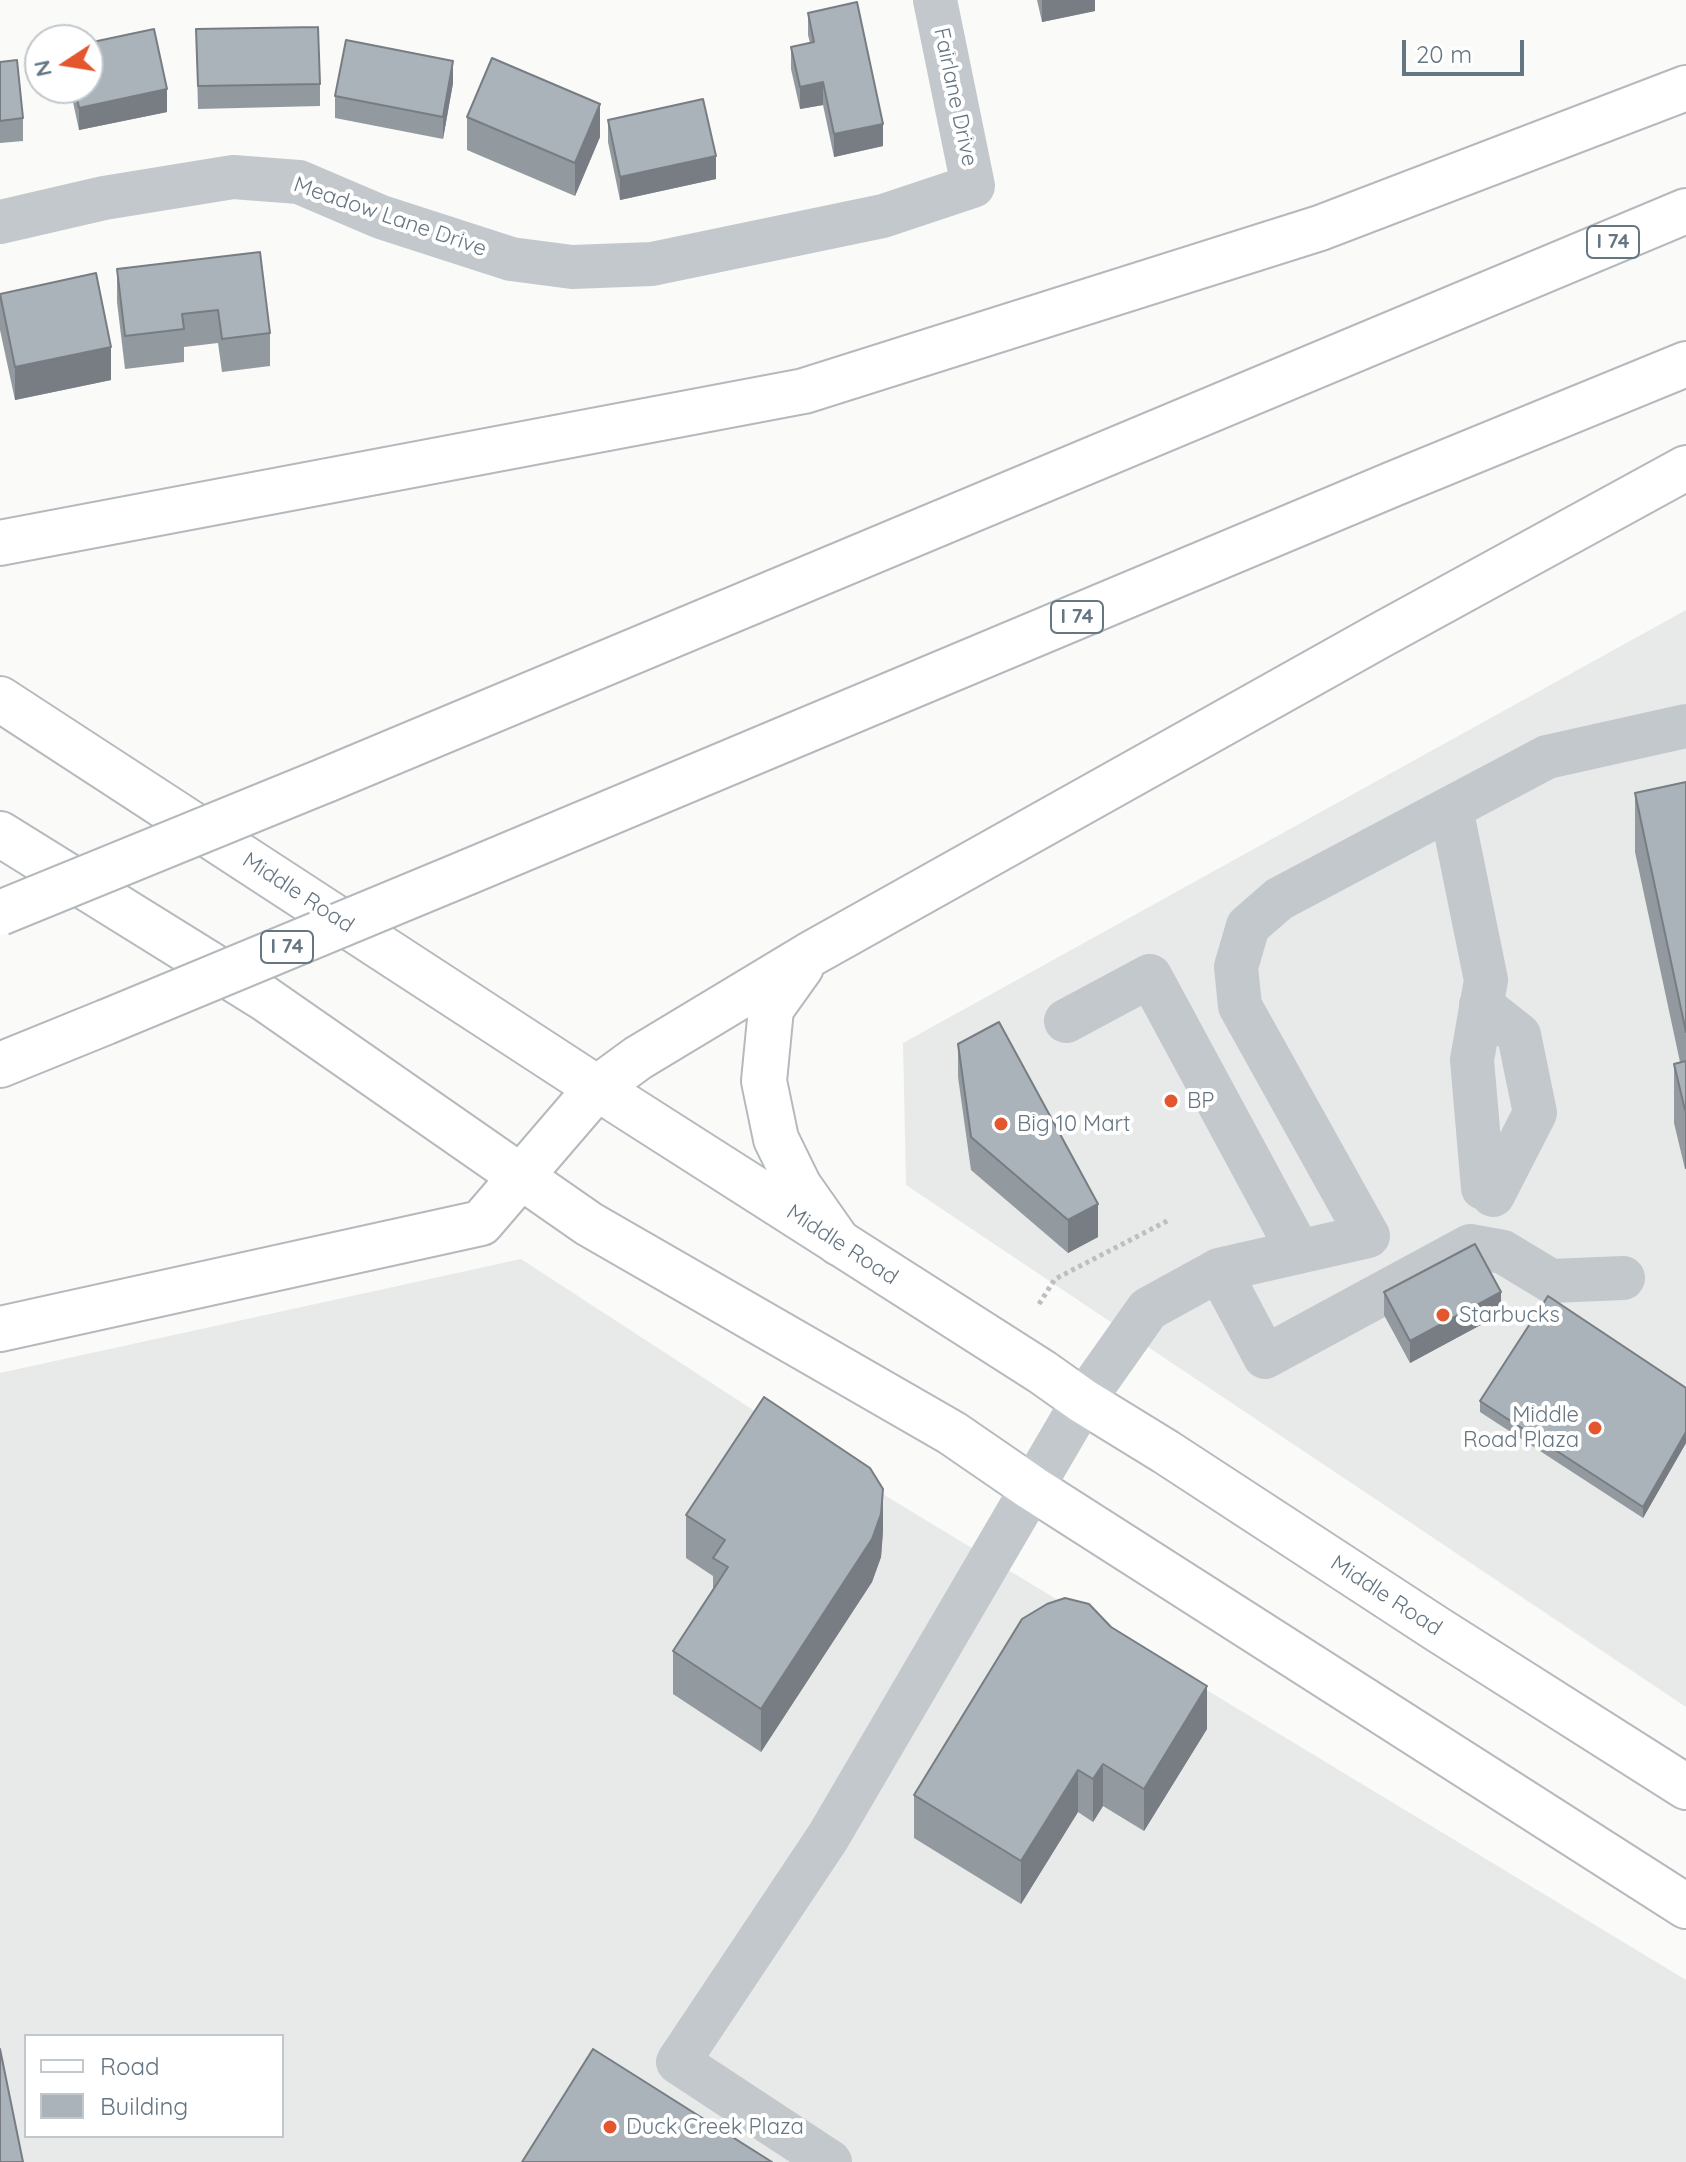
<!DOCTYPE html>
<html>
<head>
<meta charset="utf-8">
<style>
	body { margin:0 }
	#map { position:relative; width:1686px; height:2162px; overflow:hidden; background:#fafaf8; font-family:Quicksand,sans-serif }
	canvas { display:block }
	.legend { position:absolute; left:24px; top:2034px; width:260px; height:104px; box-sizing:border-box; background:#fff; border:2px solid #c1c8cd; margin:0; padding:10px 14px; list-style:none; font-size:24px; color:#657683 }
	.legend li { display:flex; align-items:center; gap:16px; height:40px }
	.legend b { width:40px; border:2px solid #c1c8cd }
	.north { position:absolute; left:24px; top:24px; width:80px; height:80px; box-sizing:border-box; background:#fff; border:2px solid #c1c8cd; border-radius:50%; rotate:258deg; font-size:22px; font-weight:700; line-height:32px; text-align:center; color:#657683 }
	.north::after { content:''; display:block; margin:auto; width:28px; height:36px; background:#e4572e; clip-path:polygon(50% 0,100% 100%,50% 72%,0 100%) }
	.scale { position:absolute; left:1402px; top:40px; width:122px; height:36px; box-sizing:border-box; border:4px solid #657683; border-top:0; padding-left:10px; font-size:24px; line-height:28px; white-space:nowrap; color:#657683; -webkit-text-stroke:6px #fff; paint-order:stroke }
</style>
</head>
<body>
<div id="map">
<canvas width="1686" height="2162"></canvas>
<ul class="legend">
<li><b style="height:10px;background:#fff"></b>Road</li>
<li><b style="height:22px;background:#aab3b9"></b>Building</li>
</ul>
<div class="north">N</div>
<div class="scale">20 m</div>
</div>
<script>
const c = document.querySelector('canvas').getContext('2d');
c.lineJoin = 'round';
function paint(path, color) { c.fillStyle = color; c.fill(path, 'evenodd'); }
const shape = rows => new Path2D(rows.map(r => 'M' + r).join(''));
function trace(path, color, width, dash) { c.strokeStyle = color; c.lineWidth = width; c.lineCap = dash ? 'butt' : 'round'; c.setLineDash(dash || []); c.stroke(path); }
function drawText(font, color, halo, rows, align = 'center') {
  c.font = font + ' Quicksand,sans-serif'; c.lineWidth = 8; c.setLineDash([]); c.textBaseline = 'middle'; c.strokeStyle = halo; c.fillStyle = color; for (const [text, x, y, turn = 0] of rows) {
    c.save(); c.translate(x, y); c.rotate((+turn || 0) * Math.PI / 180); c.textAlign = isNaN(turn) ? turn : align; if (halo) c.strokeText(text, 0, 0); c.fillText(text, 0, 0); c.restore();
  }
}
paint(shape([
	[1686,610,1686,1707,906,1185,903,1043],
	[521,1259,876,1490,1686,1980,1686,2162,0,2162,0,1373],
	[26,2036,282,2036,282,2136,26,2136]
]), '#e8e9e9');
const major = shape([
	[0,699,597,1088,1042,1372,1083,1401,1166,1452,1437,1629,1686,1787],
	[0,834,264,998,589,1224,952,1433,1032,1488,1686,1906]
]);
const highway = shape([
	[0,543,804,391,1320,228,1686,88],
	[326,780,1686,211],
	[468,872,1393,484,1686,364],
	[801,967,771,1009,764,1081,776,1139,799,1186,839,1243],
	[0,1065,106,1022],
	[0,1329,481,1223,597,1088,638,1058,809,955,1379,636,1686,468]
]);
trace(major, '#b5babe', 48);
trace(highway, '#b4b9bd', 48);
trace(shape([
	[1039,1304,1055,1279,1169,1220]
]), '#bbbfc2', 5, [4, 4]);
trace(shape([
	[0,222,104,198,233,177,299,182,381,217,511,259,572,267,652,264,883,216,973,186,935,0],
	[1451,808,1486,980,1472,1060,1483,1188],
	[1481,1005,1519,1035,1535,1113,1493,1195],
	[1066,1021,1150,976,1299,1252],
	[1623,1278,1551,1281,1503,1252,1470,1246,1265,1357,1219,1270,1368,1236,1240,1006,1236,967,1248,926,1279,899,1547,757,1686,726],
	[830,2162,678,2062,828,1837,1083,1401,1148,1309,1219,1270]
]), '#c3c8cc', 44);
trace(major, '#fff', 44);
trace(highway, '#fff', 44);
const highwayBridge = shape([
	[0,913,326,780],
	[106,1022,468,872]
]);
trace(highwayBridge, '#b4b9bd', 48, []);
trace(highwayBridge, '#fff', 44);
paint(shape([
	[1037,0,1095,0,1095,11,1042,22],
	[808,13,883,146,834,157,823,105,800,109,791,69,791,47,810,43,808,35],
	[196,29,320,84,320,106,198,109],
	[0,62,23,118,23,141,0,143],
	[453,83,443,139,335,118,335,96],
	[70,88,88,88,167,112,79,130],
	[467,117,600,137,575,196,467,150],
	[608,120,716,179,620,200,608,142],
	[260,252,270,333,270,366,222,372,218,343,184,347,184,362,125,369,117,302,117,269],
	[0,294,111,380,15,400,0,330],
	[1686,782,1686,1169,1685,1169,1674,1123,1674,1064,1680,1062,1635,852,1635,793],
	[958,1044,1098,1237,1068,1253,971,1170,958,1077],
	[1384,1292,1501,1314,1410,1363,1384,1315],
	[1686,1388,1686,1443,1643,1518,1480,1412,1480,1401],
	[686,1515,883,1531,881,1557,872,1582,761,1752,673,1694,673,1651,713,1589,713,1576,686,1558],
	[1207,1729,1144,1831,1103,1806,1093,1822,1078,1812,1021,1904,914,1838,914,1795]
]), '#929a9f');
paint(shape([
	[1042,0,1095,0,1095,11,1042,22],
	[453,61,453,83,443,139,443,117],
	[823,82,823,105,800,109,800,87],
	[167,89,167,112,79,130,79,108],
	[600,104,600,137,575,196,575,163],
	[883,124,883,146,834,157,834,134],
	[716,156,716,179,620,200,620,177],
	[111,347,111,380,15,400,15,367],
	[1686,1109,1686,1169,1685,1169,1685,1110],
	[1098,1204,1098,1237,1068,1253,1068,1220],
	[1501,1292,1501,1314,1410,1363,1410,1341],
	[1686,1432,1686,1443,1643,1518,1643,1507],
	[883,1489,883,1531,881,1557,872,1582,761,1752,761,1709],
	[1207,1686,1207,1729,1144,1831,1144,1789],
	[1103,1764,1103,1806,1093,1822,1093,1779],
	[1078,1770,1078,1812,1021,1904,1021,1861]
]), '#777d82');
const building = shape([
	[857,2,883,124,834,134,823,82,800,87,791,47,814,42,808,13,857,2],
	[318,27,320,84,198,86,196,29,318,27],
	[154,29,167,89,79,108,75,88,88,88,88,43,154,29],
	[346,40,453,61,443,117,335,96,346,40],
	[492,58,600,104,575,163,467,117,492,58],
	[17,60,23,118,0,121,0,62,17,60],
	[703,99,716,156,620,177,608,120,703,99],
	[260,252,270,333,222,339,218,310,182,314,184,329,125,336,117,269,260,252],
	[96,273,111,347,15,367,0,294,96,273],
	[1686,782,1686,1032,1635,793,1686,782],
	[999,1022,1098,1204,1068,1220,971,1137,958,1044,999,1022],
	[1686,1061,1686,1109,1685,1110,1674,1064,1686,1061],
	[1475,1244,1501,1292,1410,1341,1384,1292,1475,1244],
	[1548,1296,1686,1388,1686,1432,1643,1507,1480,1401,1548,1296],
	[764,1397,870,1468,883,1489,881,1514,872,1539,761,1709,673,1651,728,1567,713,1558,725,1540,686,1515,764,1397],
	[1065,1598,1089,1604,1111,1627,1207,1686,1144,1789,1103,1764,1093,1779,1078,1770,1021,1861,914,1795,1022,1619,1047,1604,1065,1598],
	[0,2049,23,2162,0,2162,0,2049],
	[593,2049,772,2162,522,2162,593,2049]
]);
paint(building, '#aab3b9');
trace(building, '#777d82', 2);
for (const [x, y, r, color] of [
	[1171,1101,8,"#e4572e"],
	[1001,1124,8,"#e4572e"],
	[1443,1315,8,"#e4572e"],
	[1595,1428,8,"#e4572e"],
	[610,2127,8,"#e4572e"]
]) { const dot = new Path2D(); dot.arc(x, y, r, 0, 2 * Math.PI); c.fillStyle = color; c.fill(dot); trace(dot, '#fff', 3); }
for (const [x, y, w] of [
	[1613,242,52],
	[1077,617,52],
	[287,947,52]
]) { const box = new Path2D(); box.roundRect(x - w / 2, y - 16, w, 32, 6); c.fillStyle = '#fff'; c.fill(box); trace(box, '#657683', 2); }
drawText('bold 20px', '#657683', null, [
	["I 74",1613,242],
	["I 74",1077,617],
	["I 74",287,947]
]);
drawText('22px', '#657683', '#fff', [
	["Fairlane Drive",955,97,78],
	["Meadow Lane Drive",390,217,19],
	["Middle Road",298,893,33],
	["Middle Road",842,1245,33],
	["Middle Road",1386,1596,33]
]);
drawText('22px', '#657683', '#fff', [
	["BP",1187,1101],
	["Big 10 Mart",1017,1124],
	["Starbucks",1459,1315],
	["Middle",1579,1415,"right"],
	["Road Plaza",1579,1440,"right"],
	["Duck Creek Plaza",626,2127]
], 'left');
</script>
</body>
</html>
